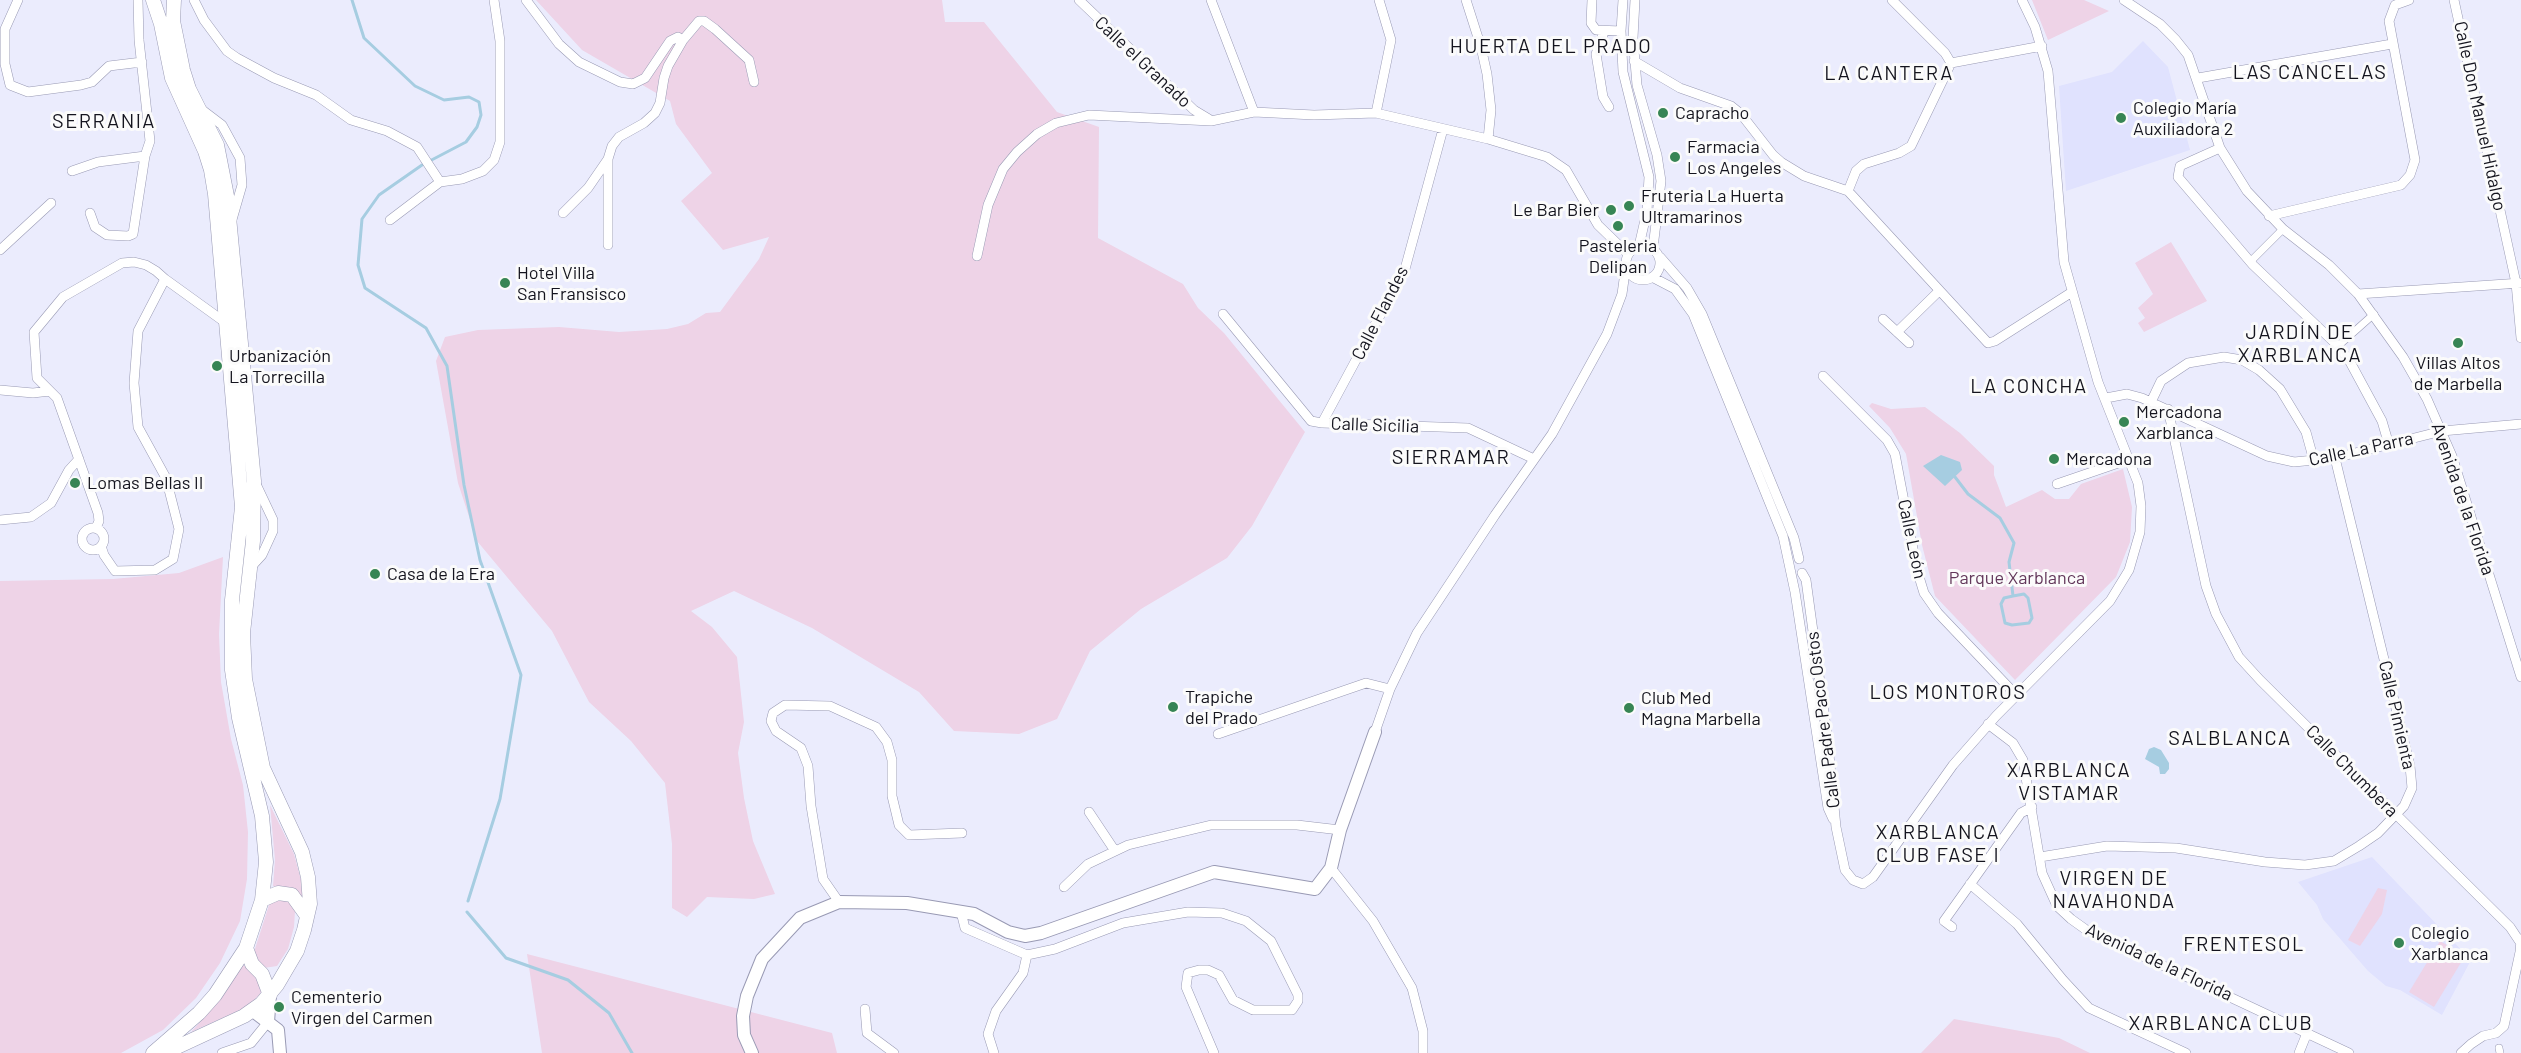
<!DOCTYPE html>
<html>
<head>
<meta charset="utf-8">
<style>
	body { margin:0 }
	canvas { display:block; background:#ebecfd }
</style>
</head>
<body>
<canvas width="2521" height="1053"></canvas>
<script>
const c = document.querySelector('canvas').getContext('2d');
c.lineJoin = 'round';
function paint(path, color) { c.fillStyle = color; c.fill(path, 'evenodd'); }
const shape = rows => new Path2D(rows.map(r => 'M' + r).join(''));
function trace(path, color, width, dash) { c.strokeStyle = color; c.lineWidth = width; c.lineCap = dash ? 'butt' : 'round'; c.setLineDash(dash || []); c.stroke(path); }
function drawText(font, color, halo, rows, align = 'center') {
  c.font = font + ' Barlow,sans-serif'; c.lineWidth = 6; c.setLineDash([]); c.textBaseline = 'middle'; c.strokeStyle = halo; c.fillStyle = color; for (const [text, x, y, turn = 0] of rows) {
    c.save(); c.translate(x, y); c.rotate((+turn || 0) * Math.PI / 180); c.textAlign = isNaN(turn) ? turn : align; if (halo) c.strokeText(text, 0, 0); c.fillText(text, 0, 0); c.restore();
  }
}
paint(shape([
	[2143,41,2168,67,2190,150,2066,191,2059,86,2112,72],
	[2372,857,2471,960,2442,1015,2400,990,2386,986,2368,971,2323,919,2317,905,2298,882]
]), '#e0e2fe');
paint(shape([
	[536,0,942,0,945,22,984,22,1057,112,1099,127,1098,238,1183,284,1198,308,1224,333,1305,432,1252,526,1227,558,1141,609,1090,651,1057,719,1019,734,954,731,919,692,812,628,734,591,691,611,712,627,737,657,744,722,738,753,744,798,753,841,775,894,754,899,707,897,687,917,672,908,672,844,665,783,631,741,589,702,552,631,477,541,458,483,436,361,445,337,478,330,559,327,619,332,667,329,688,324,706,313,720,312,759,259,769,237,723,250,681,201,712,173,676,124,670,101,582,50],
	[2032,0,2084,0,2109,11,2048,40],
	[2171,242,2207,301,2144,332,2138,323,2145,318,2138,308,2153,294,2135,263],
	[1872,403,1891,409,1925,407,1960,433,1994,466,1994,475,2006,507,2042,490,2055,499,2069,499,2081,484,2123,469,2132,507,2130,542,2116,577,2015,680,1935,596,1922,545,1906,454,1890,428,1869,406],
	[223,557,219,634,221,682,231,739,243,785,248,832,247,879,240,921,220,963,196,998,163,1030,121,1053,0,1053,0,581,113,579,179,573],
	[270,805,294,854,301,880,303,897,273,886,275,860],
	[2378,888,2387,890,2382,914,2360,946,2348,940],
	[276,898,287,899,295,911,294,927,288,949,277,966,264,968,259,966,254,952,269,905],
	[2440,941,2465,956,2434,1007,2409,992],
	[527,954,832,1033,837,1053,542,1053],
	[243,965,254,973,262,990,260,994,249,1005,238,1011,191,1032,219,1001],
	[1954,1019,2059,1038,2090,1053,1921,1053]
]), '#eed3e7');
paint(shape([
	[1941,455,1960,462,1962,470,1945,486,1923,466],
	[2154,747,2161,750,2169,763,2169,769,2165,774,2160,774,2159,767,2145,759,2149,749]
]), '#a6cde1');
trace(shape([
	[352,0,364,38,415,86,444,100,469,97,479,102,481,115,477,127,466,142,422,165,379,195,362,219,358,265,365,288,426,328,447,366,464,485,480,560,521,675,500,799,468,901],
	[1955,477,1968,494,2000,518,2014,543,2009,562,2013,596,2004,598,2001,604,2005,623,2012,625,2029,623,2032,618,2028,598,2024,594,2013,596],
	[467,912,506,958,568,980,609,1013,632,1053]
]), '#a6cde1', 3);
const pedestrian = shape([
	[2250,262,2283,229],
	[2338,346,2374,314],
	[2499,1048,2500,1053]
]);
const minor = shape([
	[18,0,5,29,5,64,10,85,28,92,81,85,92,82,109,66,142,62],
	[194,0,204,20,227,51,237,58,274,78,316,95,351,120,387,131,417,147,440,182,390,220],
	[526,0,559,44,579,62,620,82,633,84,645,78,670,41,678,37,683,40],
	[1079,0,1194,110,1209,119],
	[1211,0,1254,112],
	[1466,0,1481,47,1487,74,1491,110,1488,139],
	[1592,0,1591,23,1596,30,1621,31],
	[1623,0,1621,31,1623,72,1649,177,1647,211,1639,246],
	[1635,0,1633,38,1637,85,1657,155,1661,181,1653,248],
	[1892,0,1945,53,1951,63,2042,46],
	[2124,0,2160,24,2176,40,2188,55,2220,148,2247,191,2283,229,2329,265,2358,294,2403,357,2427,399,2452,456,2521,677],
	[2454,0,2516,283,2521,338],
	[1604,32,1596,54,1603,97,1609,107],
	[1634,61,1680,88,1731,106,1741,114,1773,155,1781,162,1804,176,1848,191,1988,343,1995,341,2072,292],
	[2198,78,2392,44],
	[201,109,222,125,240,158,242,185,231,223],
	[1376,113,1391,40,1379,0],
	[2220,148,2180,166,2178,177,2253,265,2338,346,2349,360,2382,421,2389,445],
	[608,159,608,245],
	[72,171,98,162,145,156],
	[440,182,462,179,483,171,494,160,500,142,500,41,494,0],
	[1848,191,1856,171,1864,164,1899,153,1911,146,1951,63],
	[90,213,95,227,107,235,128,236,133,234,145,156,150,141,139,40,138,0],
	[563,213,588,188,608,159,612,146,619,137,644,123,655,113,660,103,664,78,668,66,683,40,699,21,704,21,715,29,749,60,754,82],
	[2269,216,2401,185,2410,175,2415,160,2389,21,2395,5,2409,0],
	'1626 263a17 17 0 1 1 34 0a17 17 0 1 1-34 0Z',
	[0,250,51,203],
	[977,256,988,205,1003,169,1017,152,1037,134,1056,123,1089,115,1211,121,1254,112,1314,115,1376,113,1488,139,1547,157,1566,170,1598,225,1628,254],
	[1660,257,1687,288,1702,314,1794,538,1799,559],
	[1652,277,1675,289,1693,314,1783,536,1795,592,1828,808,1833,819],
	[2358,294,2521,283],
	[1223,314,1311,421,1322,423,1468,428,1534,459],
	[1883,319,1909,343],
	[1897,332,1939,291],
	[1823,376,1887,440,1895,454,1917,570,1924,593,1938,613,2016,695],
	[0,390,33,393,50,391],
	[2106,398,2127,394,2142,398,2267,456,2294,462,2335,458,2442,431,2521,424],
	[2151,402,2161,381,2188,363,2224,357,2242,360,2259,370,2280,389,2306,432,2314,461],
	[2168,409,2206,586,2216,614,2239,657,2260,680,2510,927,2520,942],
	[1322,423,1405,269,1443,129],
	[2057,484,2130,459],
	[0,520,31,517,51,503,69,470,79,459],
	[96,528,99,521,98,513,57,398,37,378,34,332,63,297,122,263,134,262,146,265,156,271,165,279],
	'82 539a11 11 0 1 1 22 0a11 11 0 1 1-22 0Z',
	[101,546,104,555,115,571,155,570,173,559,179,529,166,478,138,427,134,383,138,331,165,279,226,323],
	[250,568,262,555,273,531,273,520,255,482],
	[1802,573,1806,580,1827,734,1836,827,1845,870,1853,880,1863,884,1873,877,1953,765,1996,716,2110,601,2129,570,2140,532,2141,506,2138,483,2098,382,2064,262,2048,71,2035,27,2022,0],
	[1988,724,2013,743,2023,760,2042,873,2057,906,2071,919,2085,929,2349,1053],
	[1375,732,1390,689,1417,633,1495,515,1552,434,1607,334,1622,294,1626,265],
	[1218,734,1366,683,1390,689],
	[1089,812,1115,851],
	[2040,857,2107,846,2176,848,2265,862,2305,865,2334,861,2359,846,2378,833,2404,806,2412,788,2410,766,2335,458],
	[1331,868,1373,921,1412,988,1423,1031,1423,1053],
	[1970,884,2017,924,2063,980,2089,1008,2186,1053],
	[1064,887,1088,864,1128,845,1211,825,1297,825,1340,830],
	[839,902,823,879,811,806,808,766,801,748,776,731,771,721,773,713,785,705,830,706,876,727,887,742,892,760,892,796,899,825,909,835,962,833],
	[961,912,965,928,1027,955],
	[1952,927,1944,921,2021,813,2032,807],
	[865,1009,867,1033,894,1053],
	[222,1053,251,1043,268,1022],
	[994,1053,988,1034,996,1011,1023,973,1027,955,1055,949,1123,923,1188,912,1222,913,1246,921,1271,941,1298,995,1298,1001,1292,1010,1253,1010,1233,1000,1219,975,1208,970,1199,970,1188,973,1186,987,1214,1053],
	[2299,1053,2307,1033],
	[2461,1053,2471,1044,2483,1036,2496,1033,2504,1026,2520,952,2521,939]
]);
const tertiary = shape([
	[253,1011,278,1030,280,1053],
	[268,1022,270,995],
	[752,1053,744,1035,743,1016,747,996,762,959,800,918,839,902,907,903,974,914,1008,932,1025,936,1041,933,1214,872,1315,889,1331,868,1340,830,1375,732]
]);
const secondary = shape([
	[262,900,278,893,292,895,307,916],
	[246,948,252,964,262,974,270,995],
	[153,1053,199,1013,215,995,246,948,262,900,266,862,262,816,239,718,232,670,232,600,242,507,215,194,211,170,205,151,172,78,161,24,153,0],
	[164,1053,244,1016,261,1004,277,985,297,951,304,930,310,904,308,877,302,852,263,768,245,679,243,633,253,541,254,481,227,196,217,145,189,89,183,70,173,21,174,0]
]);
trace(pedestrian, '#999ab4', 8);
trace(minor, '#999ab4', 10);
trace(tertiary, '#999ab4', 14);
trace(secondary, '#999ab4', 15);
trace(pedestrian, '#fff', 7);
trace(minor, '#fff', 9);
trace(tertiary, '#fff', 12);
trace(secondary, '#fff', 14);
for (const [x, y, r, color] of [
	[1663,113,6,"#378554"],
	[2121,118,6,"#378554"],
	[1675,157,6,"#378554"],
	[1629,206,6,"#378554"],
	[1611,210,6,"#378554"],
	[1618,226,6,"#378554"],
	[505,283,6,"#378554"],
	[2458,343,6,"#378554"],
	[217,366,6,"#378554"],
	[2124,422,6,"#378554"],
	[2054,459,6,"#378554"],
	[75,483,6,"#378554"],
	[375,574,6,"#378554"],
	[1173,707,6,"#378554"],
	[1629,708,6,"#378554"],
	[2399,943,6,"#378554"],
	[279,1007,6,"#378554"]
]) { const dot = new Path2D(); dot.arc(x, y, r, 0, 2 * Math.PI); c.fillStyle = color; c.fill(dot); trace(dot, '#fbfbfb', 2); }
drawText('18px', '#14141e', '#fbfbfb', [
	["Calle el Granado",1143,62,43],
	["Calle Don Manuel Hidalgo",2480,116,78],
	["Calle Flandes",1380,313,-63],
	["Calle Sicilia",1375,425,2],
	["Calle La Parra",2361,449,-12],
	["Avenida de la Florida",2463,499,71],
	["Calle León",1912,539,78],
	["Calle Pimienta",2397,715,77],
	["Calle Padre Paco Ostos",1823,720,-97],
	["Calle Chumbera",2352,771,45],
	["Avenida de la Florida",2159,962,25]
]);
drawText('18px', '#14141e', '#fbfbfb', [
	["Colegio María",2133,108],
	["Auxiliadora 2",2133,129],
	["Capracho",1675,113],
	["Farmacia",1687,147],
	["Los Angeles",1687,168],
	["Fruteria La Huerta",1641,196],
	["Ultramarinos",1641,217],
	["Le Bar Bier",1599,210,"right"],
	["Pasteleria",1618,246,"center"],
	["Delipan",1618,267,"center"],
	["Hotel Villa",517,273],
	["San Fransisco",517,294],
	["Urbanización",229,356],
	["La Torrecilla",229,377],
	["Villas Altos",2458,363,"center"],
	["de Marbella",2458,384,"center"],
	["Mercadona",2136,412],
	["Xarblanca",2136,433],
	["Mercadona",2066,459],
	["Lomas Bellas II",87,483],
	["Casa de la Era",387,574],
	["Trapiche",1185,697],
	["del Prado",1185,718],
	["Club Med",1641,698],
	["Magna Marbella",1641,719],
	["Colegio",2411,933],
	["Xarblanca",2411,954],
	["Cementerio",291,997],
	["Virgen del Carmen",291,1018]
], 'left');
drawText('18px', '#63385b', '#fbfbfb', [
	["Parque Xarblanca",2017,578]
]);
c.letterSpacing = '1.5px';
drawText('20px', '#14141e', '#fbfbfb', [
	["HUERTA DEL PRADO",1551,46],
	["LAS CANCELAS",2310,72],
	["LA CANTERA",1889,73],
	["SERRANIA",104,121],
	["JARDÍN DE",2300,332],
	["XARBLANCA",2300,355],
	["LA CONCHA",2029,386],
	["SIERRAMAR",1451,457],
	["LOS MONTOROS",1948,692],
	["SALBLANCA",2230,738],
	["XARBLANCA",2069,770],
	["VISTAMAR",2069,793],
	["XARBLANCA",1938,832],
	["CLUB FASE I",1938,855],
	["VIRGEN DE",2114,878],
	["NAVAHONDA",2114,901],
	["FRENTESOL",2244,944],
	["XARBLANCA CLUB",2221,1023]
]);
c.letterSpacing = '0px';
</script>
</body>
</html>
